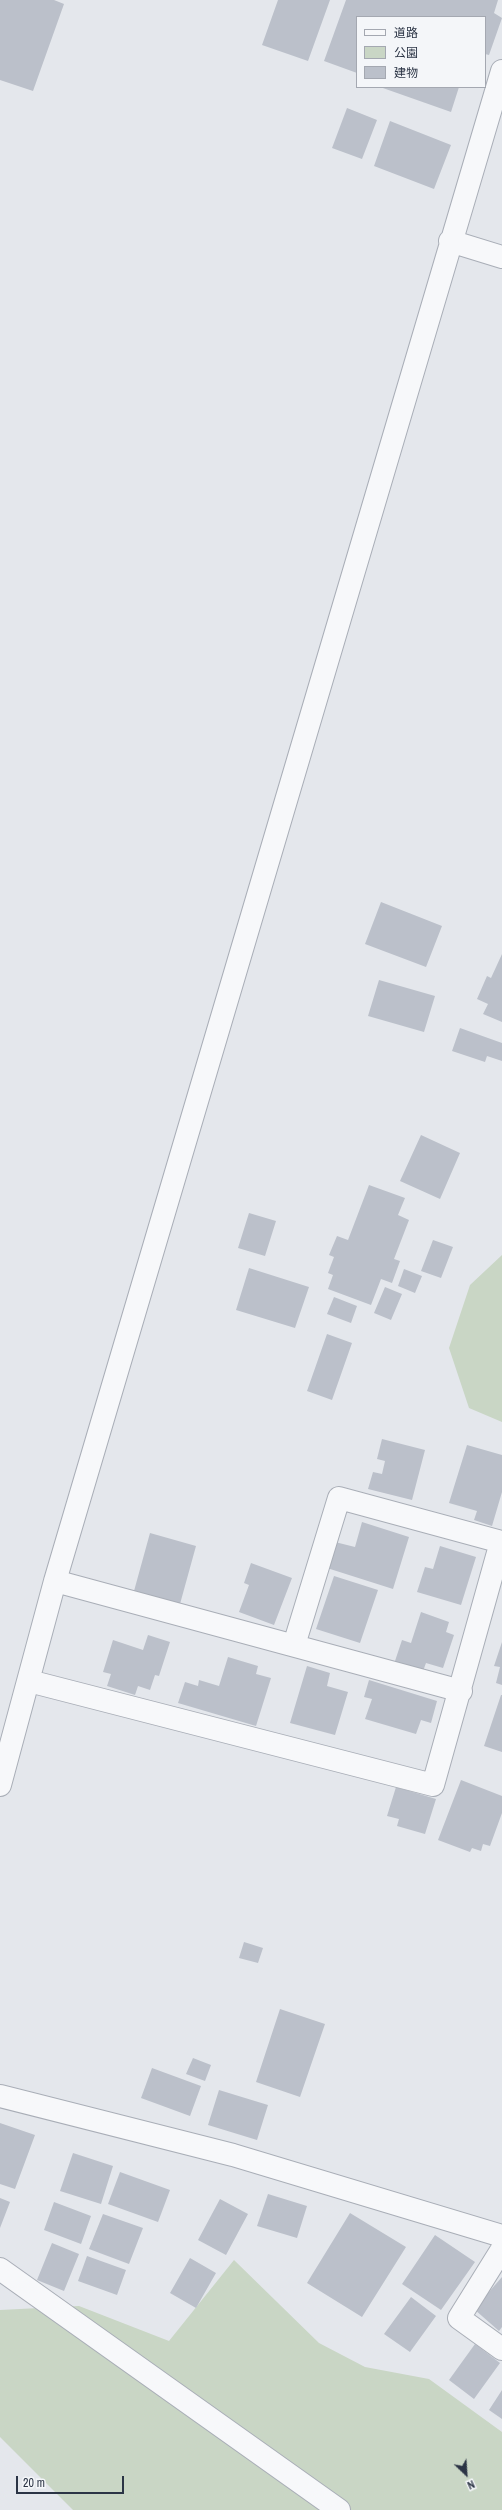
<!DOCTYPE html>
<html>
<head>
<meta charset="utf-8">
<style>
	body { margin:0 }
	#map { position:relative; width:502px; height:2510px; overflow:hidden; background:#e4e7ec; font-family:"Archivo Narrow","Noto Sans JP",sans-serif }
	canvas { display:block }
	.legend { position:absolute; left:356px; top:16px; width:130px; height:72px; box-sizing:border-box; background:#f4f6f9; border:1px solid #a4a8b1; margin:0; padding:5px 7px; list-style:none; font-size:12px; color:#2b3445 }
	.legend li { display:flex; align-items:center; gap:8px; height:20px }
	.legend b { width:20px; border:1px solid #a4a8b1 }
	.north { position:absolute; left:446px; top:2454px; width:40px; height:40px; -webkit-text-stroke:3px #f4f6f9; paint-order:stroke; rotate:155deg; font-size:11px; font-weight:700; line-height:16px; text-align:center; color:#2b3445 }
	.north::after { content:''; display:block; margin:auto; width:14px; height:18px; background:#2b3445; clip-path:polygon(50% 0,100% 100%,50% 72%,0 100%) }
	.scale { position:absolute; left:16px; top:2476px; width:108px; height:18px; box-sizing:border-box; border:2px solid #2b3445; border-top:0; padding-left:5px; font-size:12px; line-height:14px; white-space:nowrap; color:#2b3445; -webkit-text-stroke:3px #f4f6f9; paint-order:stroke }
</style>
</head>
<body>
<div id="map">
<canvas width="502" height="2510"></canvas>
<ul class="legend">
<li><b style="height:5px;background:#f7f8fa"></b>道路</li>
<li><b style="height:11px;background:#c9d6c5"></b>公園</li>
<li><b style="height:11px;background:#bbc0ca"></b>建物</li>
</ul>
<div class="north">N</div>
<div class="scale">20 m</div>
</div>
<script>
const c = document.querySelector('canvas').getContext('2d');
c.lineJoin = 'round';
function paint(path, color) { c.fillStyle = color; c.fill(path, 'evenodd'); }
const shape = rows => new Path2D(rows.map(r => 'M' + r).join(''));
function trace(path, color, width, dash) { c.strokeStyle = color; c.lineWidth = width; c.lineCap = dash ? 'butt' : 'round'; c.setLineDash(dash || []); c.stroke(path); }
paint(shape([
	[502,1255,502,1422,469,1408,449,1348,470,1285],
	[234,2260,319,2343,365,2367,429,2379,502,2432,502,2510,73,2510,0,2437,0,2310,79,2306,169,2341]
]), '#c9d6c5');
paint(shape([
	[0,0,54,0,64,4,33,91,0,80],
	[278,0,330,0,308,61,262,45],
	[346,0,498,0,494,13,502,18,489,55,485,54,485,17,357,17,357,73,324,61],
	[380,87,459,87,451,112],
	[347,108,377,120,362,159,332,148],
	[390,121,451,145,434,189,374,166],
	[381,902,442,926,426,967,365,944],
	[502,954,502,1022,483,1014,488,1004,477,999,487,976,491,978],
	[379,980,435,996,424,1032,368,1016],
	[460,1028,502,1043,502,1061,487,1056,485,1062,452,1051],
	[421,1135,460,1153,440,1199,400,1181],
	[369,1185,405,1198,398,1215,409,1220,394,1259,400,1261,392,1283,381,1279,371,1305,328,1289,333,1275,328,1273,334,1257,329,1255,337,1236,348,1240],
	[249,1213,276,1221,265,1256,238,1248],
	[433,1240,453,1247,441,1278,421,1271],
	[249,1268,309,1287,295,1328,236,1310],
	[404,1269,422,1276,415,1293,398,1286],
	[385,1287,402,1294,391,1320,374,1313],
	[334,1297,357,1306,351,1323,327,1314],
	[327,1334,352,1343,332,1400,307,1391],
	[382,1439,425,1450,412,1500,368,1489,373,1472,382,1474,385,1461,377,1459],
	[467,1445,502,1455,502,1492,492,1526,474,1520,477,1511,449,1503],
	[362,1522,409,1537,393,1589,327,1568,335,1542,355,1547],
	[150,1533,196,1546,180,1604,134,1591],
	[440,1546,476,1557,461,1605,417,1592,425,1567,433,1569],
	[251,1563,292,1578,274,1625,239,1612,249,1585,244,1583],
	[334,1576,378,1590,360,1643,316,1629],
	[421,1612,449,1622,446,1632,454,1635,443,1668,426,1663,422,1674,394,1664,402,1640,411,1643],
	[148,1635,170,1642,159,1676,155,1675,150,1690,138,1686,135,1695,107,1686,111,1674,103,1672,113,1640,143,1650],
	[502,1642,502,1685,496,1683,500,1667,494,1666],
	[228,1657,258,1666,256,1674,271,1678,256,1726,178,1703,185,1682,198,1686,199,1680,219,1686],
	[307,1666,330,1673,327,1686,348,1692,335,1735,290,1723],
	[369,1680,437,1701,431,1723,421,1720,416,1734,365,1719,372,1699,364,1697],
	[501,1695,502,1695,502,1752,484,1746],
	[461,1780,502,1796,502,1813,490,1846,483,1844,481,1851,472,1848,470,1852,438,1840],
	[396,1787,436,1799,425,1834,397,1826,399,1819,387,1816],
	[244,1942,263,1948,258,1963,239,1958],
	[280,2009,325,2024,300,2097,256,2082],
	[193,2058,211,2065,205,2081,186,2074],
	[152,2068,201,2086,190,2116,141,2098],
	[219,2090,268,2105,257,2140,208,2125],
	[0,2123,35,2135,15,2189,0,2184],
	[73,2153,113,2166,101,2204,60,2191],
	[120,2172,170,2190,158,2222,108,2204],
	[268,2194,307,2206,297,2238,257,2226],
	[0,2198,10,2202,0,2228],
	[220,2199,248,2214,226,2255,198,2240],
	[54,2202,91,2216,81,2244,44,2230],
	[350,2213,406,2247,362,2317,307,2283],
	[103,2214,143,2228,129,2264,89,2249],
	[435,2235,475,2262,441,2310,402,2284],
	[52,2243,79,2254,64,2291,37,2280],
	[87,2256,126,2270,117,2295,78,2281],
	[190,2258,216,2273,196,2308,170,2293],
	[502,2277,502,2327,499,2331,474,2309],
	[411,2297,436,2316,410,2352,384,2334],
	[475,2344,500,2363,474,2399,449,2380],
	[502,2390,502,2419,489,2410]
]), '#bbc0ca');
const minor = shape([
	[450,241,502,257],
	[55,1581,461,1691],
	[29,1681,433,1785,501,1542,339,1498,294,1645],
	[0,1785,55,1581,502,71],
	[0,2096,233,2155,502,2236],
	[502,2249,459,2318,502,2349],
	[0,2269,339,2510]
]);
trace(minor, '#a9aeb7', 24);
trace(minor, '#f7f8fa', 22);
</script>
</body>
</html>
